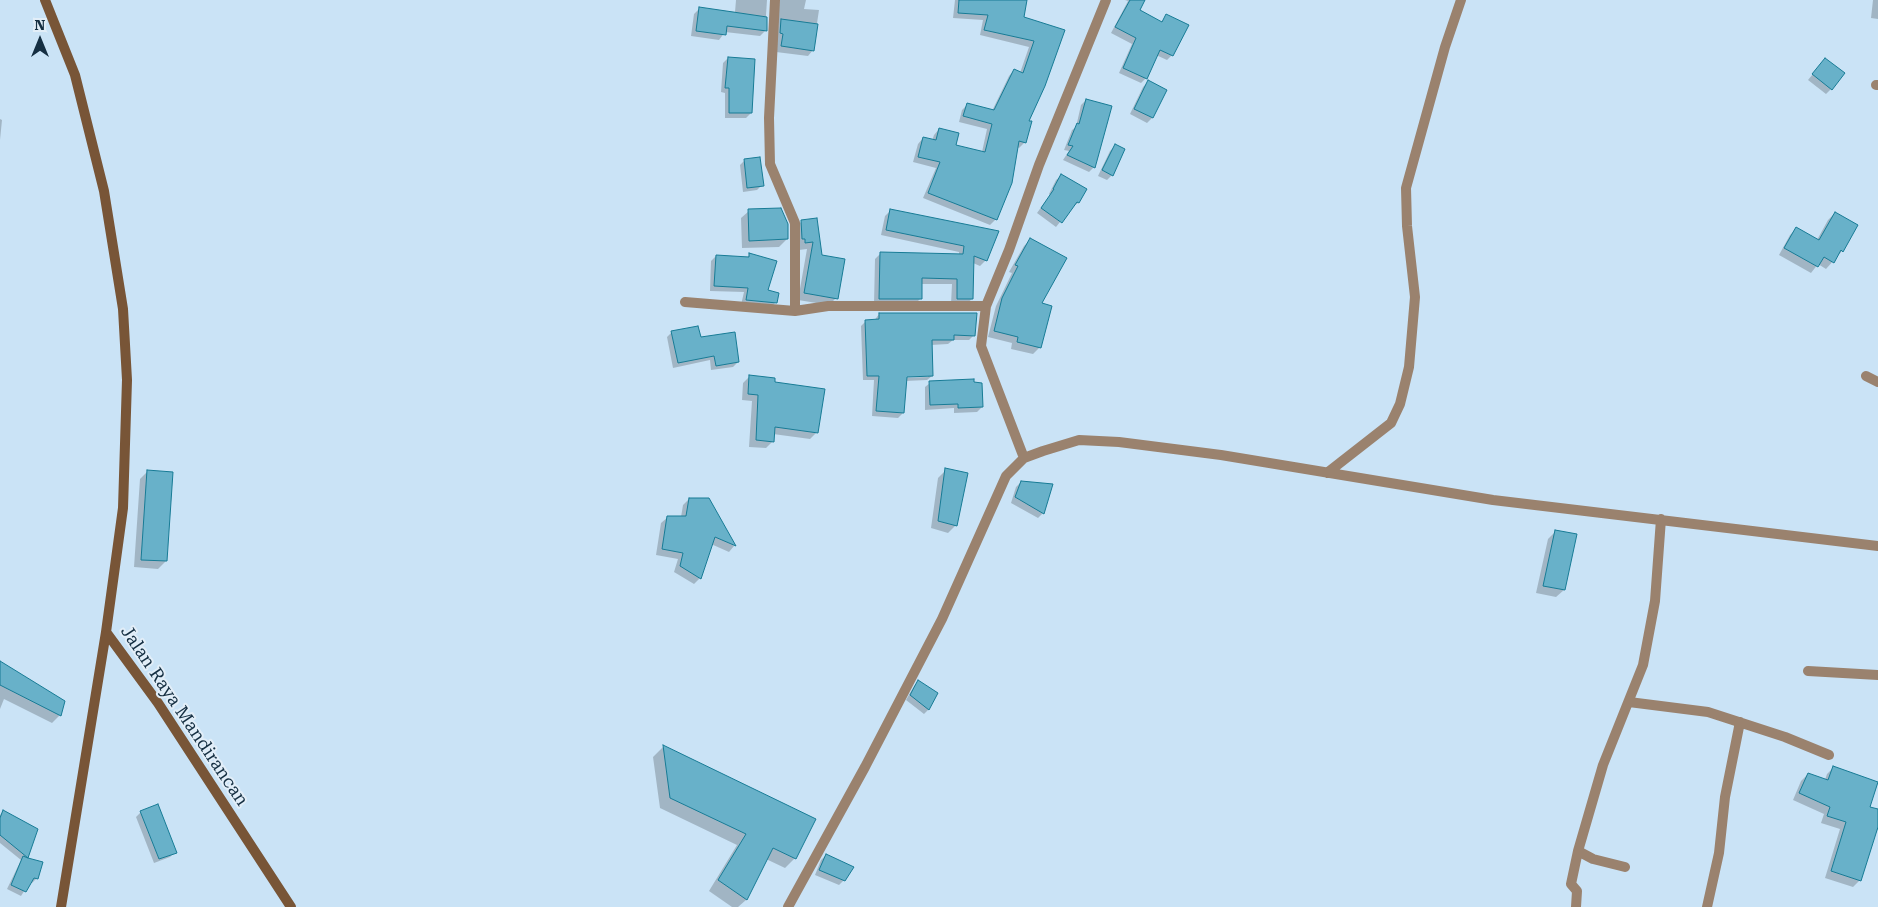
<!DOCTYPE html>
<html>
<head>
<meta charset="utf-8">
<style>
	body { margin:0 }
	#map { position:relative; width:1878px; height:907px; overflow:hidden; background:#cae3f6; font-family:"Roboto Serif",serif }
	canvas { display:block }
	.north { position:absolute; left:15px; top:15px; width:50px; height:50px; -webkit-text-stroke:4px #e2eef8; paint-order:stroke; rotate:0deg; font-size:14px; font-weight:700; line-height:20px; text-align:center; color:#152f42 }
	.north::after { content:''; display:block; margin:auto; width:18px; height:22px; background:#152f42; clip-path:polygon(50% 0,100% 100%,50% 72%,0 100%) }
</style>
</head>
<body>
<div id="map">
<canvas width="1878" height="907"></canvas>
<div class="north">N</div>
</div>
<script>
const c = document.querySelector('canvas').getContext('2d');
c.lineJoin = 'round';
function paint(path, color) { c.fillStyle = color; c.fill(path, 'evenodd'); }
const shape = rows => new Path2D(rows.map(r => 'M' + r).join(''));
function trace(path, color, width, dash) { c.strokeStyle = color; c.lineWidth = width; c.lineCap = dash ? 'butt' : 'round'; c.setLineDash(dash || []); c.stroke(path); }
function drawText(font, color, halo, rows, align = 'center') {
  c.font = font + ' "Roboto Serif",serif'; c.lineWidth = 4; c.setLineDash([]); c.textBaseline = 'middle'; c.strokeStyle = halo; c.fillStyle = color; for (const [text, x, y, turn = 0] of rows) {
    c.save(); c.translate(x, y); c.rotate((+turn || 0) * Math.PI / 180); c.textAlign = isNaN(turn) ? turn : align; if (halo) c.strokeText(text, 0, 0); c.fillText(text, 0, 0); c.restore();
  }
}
paint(shape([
	[736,0,767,0,765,31,760,36,725,32,719,40,691,36,694,14,700,8,735,12],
	[774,0,806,0,804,9,819,10,813,50,808,56,776,52],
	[955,0,1026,0,1023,17,1064,31,1027,121,1030,122,1024,143,1019,148,1017,147,996,219,990,225,923,198,936,168,913,162,918,144,923,138,932,141,934,135,939,129,955,146,982,152,987,129,959,122,962,110,967,105,992,111,1009,76,1014,70,1020,73,1029,47,980,35,983,20,953,18],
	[1125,0,1144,0,1139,11,1161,22,1167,15,1172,55,1167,60,1156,55,1146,78,1141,83,1119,73,1132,44,1111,33,1128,1],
	[1873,0,1878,0,1878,19,1871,18],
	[728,58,751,113,746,118,725,118,725,93,721,92,723,63],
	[1825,59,1831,89,1826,94,1808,80],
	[1148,82,1165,91,1152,118,1147,123,1130,114,1143,87],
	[1086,100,1094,167,1089,172,1063,160,1069,151,1064,150,1072,130,1076,127,1081,105],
	[0,119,2,120,0,140],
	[1115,146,1112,175,1107,180,1098,176,1110,151],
	[745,160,762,185,757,190,743,192,740,165],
	[1061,176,1086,189,1078,203,1072,207,1056,227,1037,213,1050,195,1049,194,1056,180],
	[891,210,997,232,986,260,980,266,973,263,972,299,966,304,951,304,952,284,920,284,920,299,915,304,874,304,875,259,881,253,959,255,959,252,881,235,885,216],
	[749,211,787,239,779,247,742,248,741,218],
	[1835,213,1842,251,1826,269,1818,264,1811,273,1779,255,1790,235,1796,229,1817,240,1828,220],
	[802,221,821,256,836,298,829,305,798,300,807,249,799,250,795,228],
	[1031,239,1040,304,1040,347,1033,354,1011,349,1012,343,988,337,996,306,1012,273,1009,272,1024,246],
	[750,254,767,291,776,302,771,307,741,305,744,292,710,291,711,261,716,256,747,258],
	[879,314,974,335,969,340,953,340,948,344,931,345,932,376,927,380,905,381,903,413,898,418,872,416,874,380,863,380,861,326,866,321,874,321],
	[928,375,928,377,900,378,900,376],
	[672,332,700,338,738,362,733,367,711,370,710,360,673,368,667,337],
	[750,376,773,383,817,432,810,439,773,434,773,441,766,448,749,447,752,401,742,400,743,383],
	[930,383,982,407,977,412,954,413,954,408,925,410,925,387],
	[946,470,956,525,948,533,931,528,938,478],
	[148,471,166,561,158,569,134,567,140,479],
	[1021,482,1043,513,1038,518,1011,503,1016,487],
	[689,499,708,500,734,546,729,552,711,544,700,578,694,584,674,572,678,559,656,555,661,523,668,517,681,517,683,505],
	[1556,531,1564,590,1556,597,1536,593,1548,539],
	[0,663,60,715,52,723,4,699,0,709],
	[918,681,936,694,928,710,924,714,906,700,914,686],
	[663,747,814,820,795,858,785,868,766,859,746,900,738,907,732,907,709,891,737,845,660,808,653,757],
	[1834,767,1868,807,1878,810,1878,829,1874,835,1860,880,1853,887,1825,878,1840,829,1821,823,1824,814,1793,800,1801,781,1808,774,1825,780,1827,774],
	[3,812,36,830,26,858,37,878,32,883,30,882,21,896,7,889,21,860,0,843,0,815],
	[141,812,175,852,170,857,154,863,136,817],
	[826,855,844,880,839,885,815,875,821,860]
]), '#0003');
const building = shape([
	[959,0,1027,0,1024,17,1065,30,1045,86,1029,121,1032,121,1026,143,1019,141,1012,183,997,220,928,193,940,162,918,157,923,137,936,140,939,128,959,133,956,145,985,152,992,124,963,116,967,103,994,110,1014,69,1023,73,1034,41,984,30,988,15,958,13,959,0],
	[1130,0,1145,0,1140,10,1162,22,1166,14,1189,25,1173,56,1160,50,1147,79,1123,68,1136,38,1115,27,1130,0],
	[699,7,767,17,767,31,727,26,726,35,696,31,699,7],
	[781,19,818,24,814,51,781,46,783,34,780,33,781,19],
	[728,57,755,59,752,113,729,113,729,88,725,88,728,57],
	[1825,58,1845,73,1832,90,1812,74,1825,58],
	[1148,80,1167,90,1153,118,1134,109,1148,80],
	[1086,99,1112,106,1095,168,1067,155,1073,146,1068,145,1077,123,1079,124,1086,99],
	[1115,144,1125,149,1113,176,1102,170,1115,144],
	[760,157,764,186,747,188,744,159,760,157],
	[1061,174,1087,189,1079,203,1077,202,1062,223,1041,208,1054,189,1053,189,1061,174],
	[781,208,788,224,788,239,749,241,748,209,781,208],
	[890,209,999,231,987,261,974,256,973,299,957,299,957,279,922,278,922,299,879,299,880,252,963,254,964,246,886,230,890,209],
	[1835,212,1858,225,1843,252,1841,250,1834,263,1824,257,1818,267,1784,248,1796,227,1819,240,1835,212],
	[817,218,822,255,845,259,838,299,804,293,813,242,805,243,805,239,802,239,801,220,817,218],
	[1030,238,1067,258,1042,303,1052,306,1041,348,1017,342,1018,337,994,331,1002,298,1018,266,1015,265,1030,238],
	[749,253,777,261,768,290,779,293,777,303,746,300,748,288,714,286,716,255,749,257,749,253],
	[879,313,977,313,975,336,954,335,954,340,932,340,933,376,907,377,904,413,876,411,879,376,867,376,865,320,879,319,879,313],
	[698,326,701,337,735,332,739,362,716,366,714,356,678,363,671,331,698,326],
	[749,375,775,378,775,382,825,389,818,433,775,427,774,442,756,440,758,395,748,394,749,375],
	[974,379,974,382,982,383,983,407,958,408,958,404,930,405,929,381,974,379],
	[945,468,968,473,957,526,938,521,945,468],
	[147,470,173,472,167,561,141,560,147,470],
	[1021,481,1053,484,1044,514,1015,497,1021,481],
	[689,498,709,498,736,546,715,537,701,579,680,566,683,553,662,549,667,516,686,516,689,498],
	[1555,530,1577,534,1565,590,1543,586,1555,530],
	[0,661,65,701,61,716,0,685,0,661],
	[918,680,938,693,929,710,910,695,918,680],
	[663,745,816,819,796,859,773,848,747,900,718,880,746,834,670,798,663,745],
	[1833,766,1878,782,1870,807,1878,809,1878,827,1861,881,1831,871,1846,822,1827,816,1830,807,1799,793,1808,773,1828,780,1833,766],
	[158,804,177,853,159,859,140,811,158,804],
	[3,810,38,829,28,858,43,862,38,879,34,878,26,892,11,885,23,856,28,858,0,835,0,818,3,810],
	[826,854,854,867,845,881,819,870,826,854]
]);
paint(building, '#68b1c9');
trace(building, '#177b95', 1);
trace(shape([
	[775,0,769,118,770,164,795,223,795,311],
	[1876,85,1878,85],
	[685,302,795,311,828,306,986,306],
	[1866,376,1878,382],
	[1024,458,981,346,986,306,1009,250,1039,165,1106,0],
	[1327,473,1391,423,1400,404,1409,367,1415,297,1407,226,1406,188,1445,47,1461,0],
	[1808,671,1878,675],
	[1629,702,1708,712,1785,737,1829,755],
	[1625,867,1593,859,1578,851,1603,765,1643,665,1655,601,1661,519],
	[788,907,865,767,942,619,1006,476,1024,458,1043,451,1079,440,1119,442,1221,455,1493,500,1878,546],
	[1576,907,1577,891,1571,884,1578,851],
	[1707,907,1719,853,1725,797,1740,722]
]), '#9a826e', 10);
trace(shape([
	[45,0,75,75,104,191,123,309,127,380,123,508,106,632,158,703,291,907],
	[61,907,106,632]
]), '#785537', 10);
drawText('18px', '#152f42', '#e2eef8', [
	["Jalan Raya Mandirancan",184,716,56]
]);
</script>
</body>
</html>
